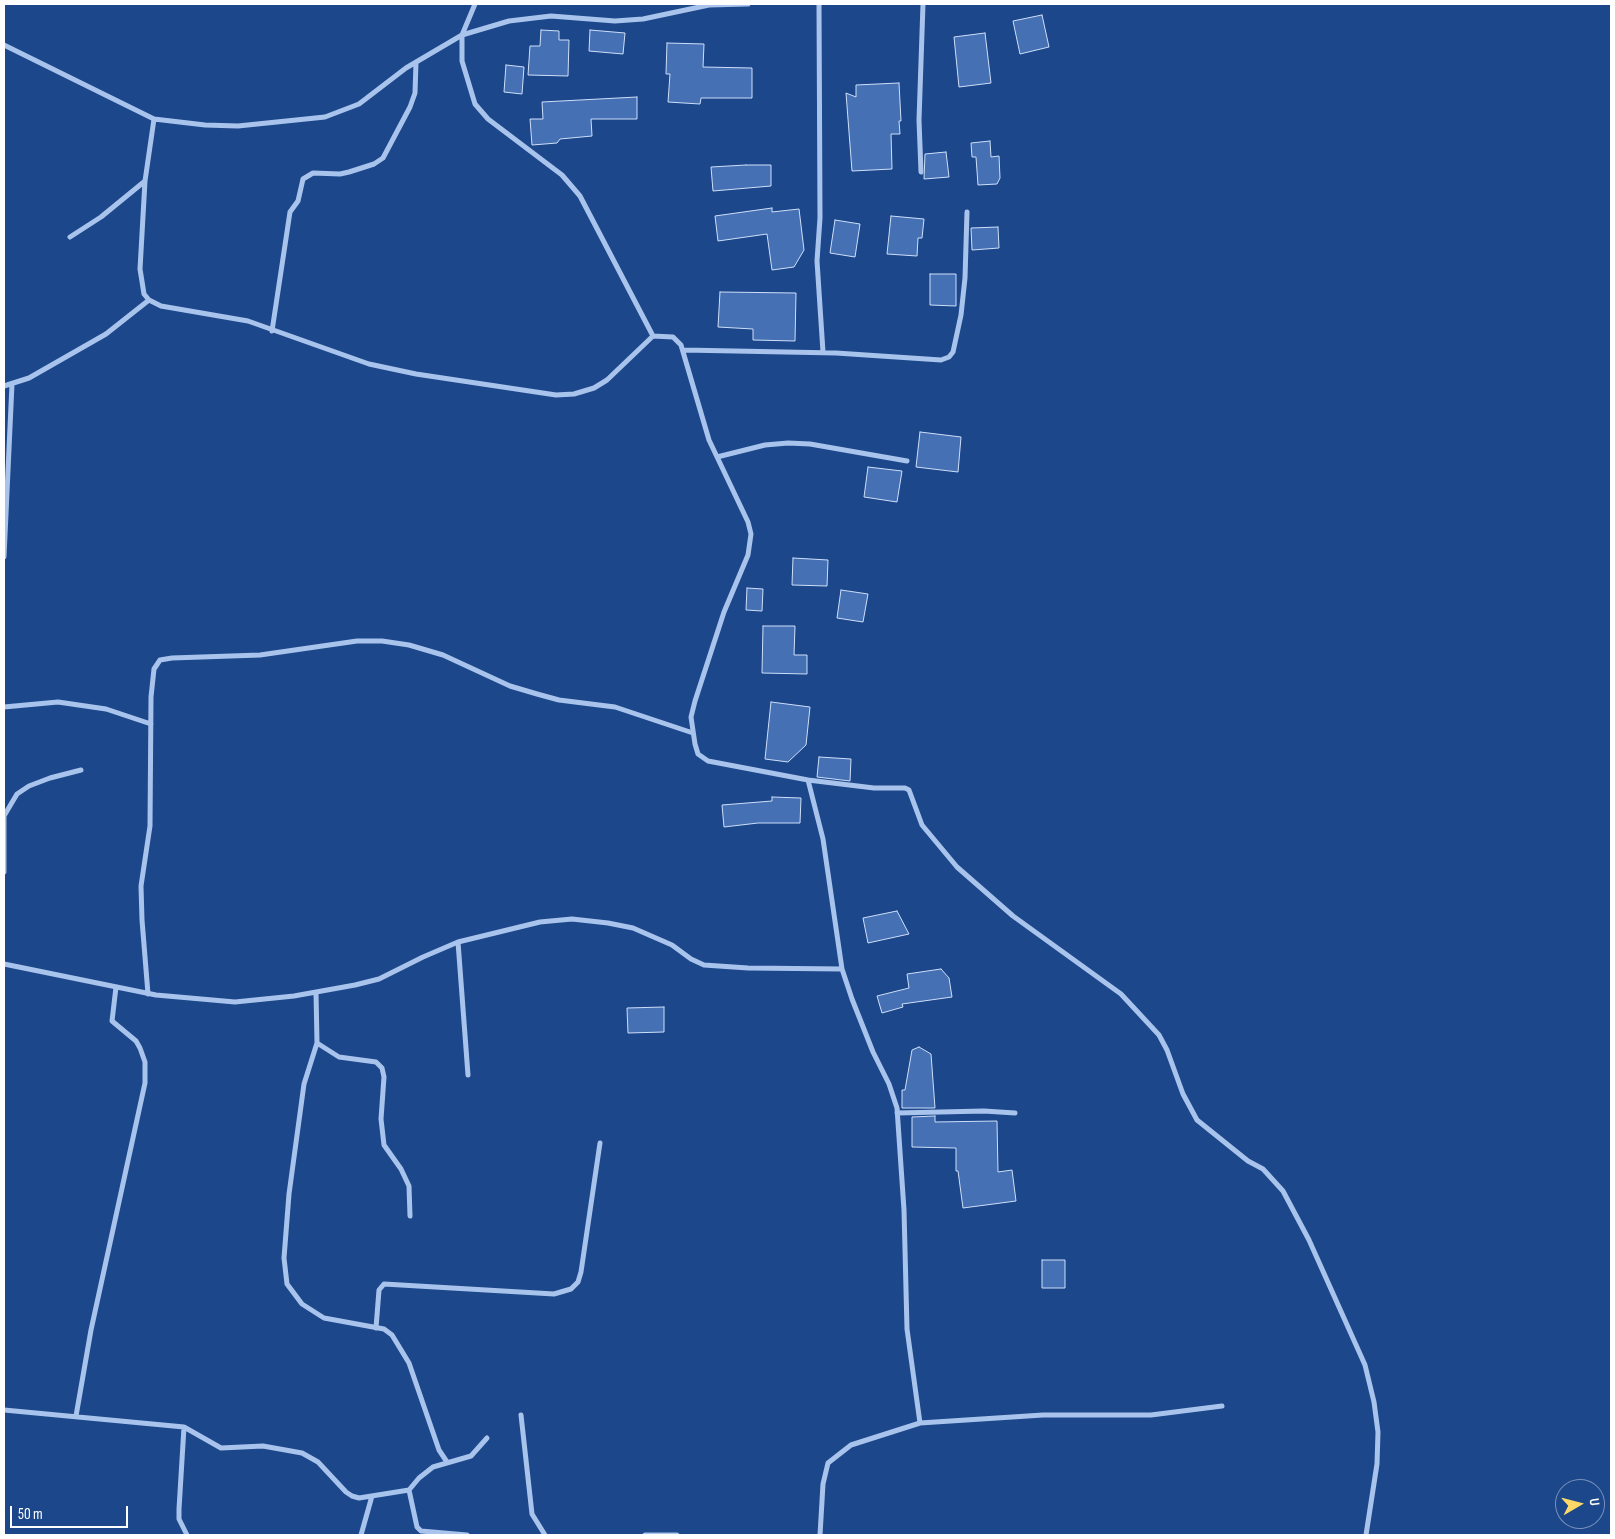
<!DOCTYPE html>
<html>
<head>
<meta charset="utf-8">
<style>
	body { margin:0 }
	#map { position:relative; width:1615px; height:1539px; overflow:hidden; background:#1d478b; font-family:"Sofia Sans Condensed",sans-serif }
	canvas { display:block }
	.frame { position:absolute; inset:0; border:5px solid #fff; pointer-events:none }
	.north { position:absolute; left:1555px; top:1479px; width:50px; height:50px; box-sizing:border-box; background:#1d478b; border:1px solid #7791b9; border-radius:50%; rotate:82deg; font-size:14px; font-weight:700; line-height:20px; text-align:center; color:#fff }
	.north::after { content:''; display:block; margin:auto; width:18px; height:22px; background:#fcd967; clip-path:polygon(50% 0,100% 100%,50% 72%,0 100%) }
	.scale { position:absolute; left:10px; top:1506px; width:118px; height:22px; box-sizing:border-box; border:2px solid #fff; border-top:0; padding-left:6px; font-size:15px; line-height:18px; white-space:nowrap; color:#fff; -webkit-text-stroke:4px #1d478b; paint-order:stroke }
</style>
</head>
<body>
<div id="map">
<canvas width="1615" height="1539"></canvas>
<div class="frame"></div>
<div class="north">U</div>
<div class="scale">50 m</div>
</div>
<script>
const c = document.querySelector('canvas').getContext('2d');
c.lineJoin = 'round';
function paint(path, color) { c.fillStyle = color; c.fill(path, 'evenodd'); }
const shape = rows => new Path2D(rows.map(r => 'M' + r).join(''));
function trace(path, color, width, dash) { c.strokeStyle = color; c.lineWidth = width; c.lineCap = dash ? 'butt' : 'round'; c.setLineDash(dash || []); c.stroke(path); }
const building = shape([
	[1042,15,1049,47,1020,54,1013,21,1042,15],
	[541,30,559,31,559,40,569,40,568,76,528,75,530,46,540,46,541,30],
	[590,30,625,33,623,54,589,51,590,30],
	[985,33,991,83,959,87,954,37,985,33],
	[667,43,704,44,703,67,752,68,752,98,701,98,700,104,668,102,670,74,666,74,667,43],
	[506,65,524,67,522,94,504,92,506,65],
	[899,83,901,121,899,121,900,134,891,134,892,169,852,171,846,93,856,97,856,85,899,83],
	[637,97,637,119,591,119,592,136,560,139,557,143,532,145,530,119,543,119,542,102,637,97],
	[990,141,991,157,999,156,1000,178,997,184,978,185,976,157,972,157,971,143,990,141],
	[946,152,949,177,924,179,925,154,946,152],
	[746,165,771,165,771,186,713,191,711,167,746,165],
	[772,208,772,212,799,209,804,250,794,267,772,270,767,234,718,241,715,216,772,208],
	[891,216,924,219,922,238,918,238,917,256,887,254,891,216],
	[835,220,860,224,855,257,830,253,835,220],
	[998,227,999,248,972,250,971,228,998,227],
	[930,274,956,274,956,306,930,305,930,274],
	[720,292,796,293,795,341,753,340,753,329,718,327,720,292],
	[920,432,961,437,958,472,916,467,920,432],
	[868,467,902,471,897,502,864,497,868,467],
	[793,558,828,560,827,586,792,585,793,558],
	[747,588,763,589,762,611,746,610,747,588],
	[841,590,868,594,863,622,837,618,841,590],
	[763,626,795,626,794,655,807,655,807,674,762,673,763,626],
	[771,702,810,707,806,745,788,762,765,759,771,702],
	[819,757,851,759,850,781,817,777,819,757],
	[772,797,801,798,800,823,758,823,724,827,722,805,772,801,772,797],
	[897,911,909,934,868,943,863,918,897,911],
	[941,969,949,978,952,997,902,1004,903,1007,882,1013,877,996,909,988,907,974,941,969],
	[664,1007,664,1032,628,1033,627,1008,664,1007],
	[919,1047,931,1054,935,1108,902,1108,902,1090,905,1090,912,1050,919,1047],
	[935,1116,935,1122,997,1121,998,1172,1012,1170,1016,1201,963,1208,958,1171,956,1171,956,1148,912,1147,912,1117,935,1116],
	[1042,1260,1065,1260,1065,1288,1042,1288,1042,1260]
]);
paint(building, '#4570b3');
trace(building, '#cedff9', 1);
trace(shape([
	[475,4,462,35,462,61,475,104,488,119,562,175,580,196,653,336],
	[819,4,820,218,817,261,823,352],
	[4,45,154,119,145,181,140,269,144,294,149,300,161,306,248,321,369,364,416,374,556,395,574,394,594,388,607,380,653,336,673,337,681,345,709,440,748,522,751,534,748,555,724,612,695,701,691,717,695,744,698,754,708,761,808,780,823,839,842,969,852,999,873,1052,889,1084,897,1108,904,1210,907,1329,920,1423,851,1445,828,1463,823,1484,820,1535],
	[154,119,205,125,238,126,325,117,359,104,406,68,462,35,509,21,551,16,615,21,643,19,709,5,748,4],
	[921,172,919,120,923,4],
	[70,237,101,217,145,181],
	[272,331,290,212,298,201,303,179,313,173,340,174,349,172,374,164,383,158,410,107,415,93,416,62],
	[684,350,836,353,941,360,949,357,953,352,961,315,965,278,967,212],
	[4,386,29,378,106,334,149,300],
	[717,457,765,445,788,443,810,444,907,461],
	[4,557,12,384],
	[4,707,58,702,106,709,151,724],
	[808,780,874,788,905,788,909,790,922,825,957,867,1013,916,1121,994,1159,1035,1167,1050,1183,1094,1197,1120,1248,1161,1263,1169,1283,1191,1309,1240,1365,1365,1374,1402,1378,1432,1377,1464,1366,1535],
	[4,872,4,816,17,794,29,786,50,778,81,770],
	[458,942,468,1075],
	[4,964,156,995,235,1002,294,996,355,985,379,979,423,957,458,942,540,922,572,919,608,923,633,928,672,945,691,959,704,965,748,968,842,969],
	[316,992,317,1043,339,1057,376,1062,382,1068,384,1077,381,1119,384,1145,401,1169,409,1186,410,1216],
	[148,994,142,920,141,886,150,826,151,697,154,669,160,660,172,658,260,655,357,641,382,641,409,645,443,655,510,686,537,694,559,700,615,707,693,733],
	[317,1043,304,1084,289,1194,284,1258,287,1284,302,1304,324,1318,384,1329,392,1335,409,1363,439,1450,447,1462],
	[897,1113,984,1111,1015,1113],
	[376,1328,379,1290,384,1284,554,1294,571,1289,578,1282,581,1272,600,1143],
	[4,1410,184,1427,179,1509,179,1519,187,1535],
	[521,1415,532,1514,545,1535],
	[76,1416,91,1330,145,1083,145,1062,140,1048,136,1041,112,1021,116,987],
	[920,1423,1043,1415,1151,1415,1222,1406],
	[184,1427,221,1448,263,1446,302,1453,318,1462,346,1492,352,1496,359,1498,409,1490,417,1527,421,1531,467,1535],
	[409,1490,419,1478,433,1467,471,1456,487,1438],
	[361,1535,372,1496],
	[645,1535,677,1535]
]), '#a9c4ec', 5);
</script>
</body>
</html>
